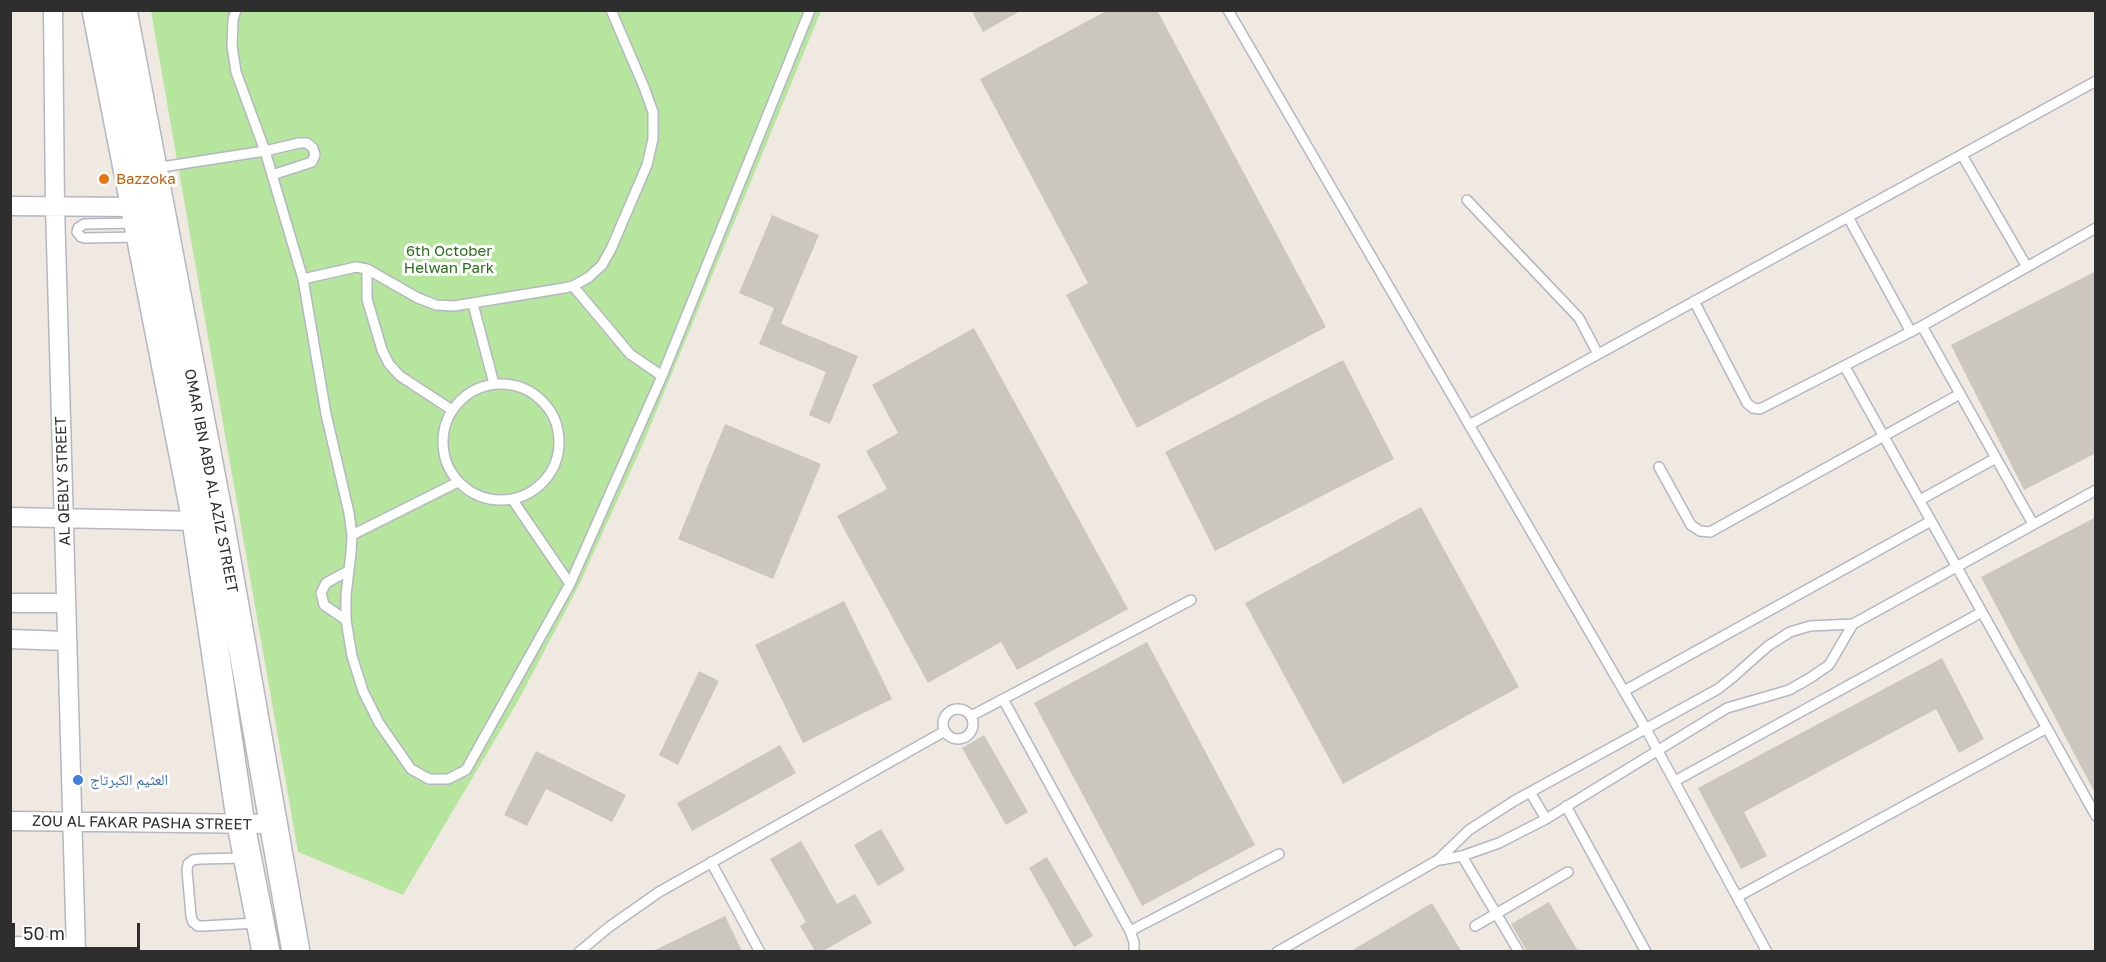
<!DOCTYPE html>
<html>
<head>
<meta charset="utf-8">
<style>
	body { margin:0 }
	#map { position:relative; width:2106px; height:962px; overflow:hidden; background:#efe9e1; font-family:"Golos Text",sans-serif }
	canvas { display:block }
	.frame { position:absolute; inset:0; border:12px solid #2e2e2e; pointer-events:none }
	.scale { position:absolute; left:12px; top:923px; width:128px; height:27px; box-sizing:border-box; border:3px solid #2e2e2e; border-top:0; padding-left:8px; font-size:18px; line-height:21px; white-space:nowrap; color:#2e2e2e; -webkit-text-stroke:4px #fff; paint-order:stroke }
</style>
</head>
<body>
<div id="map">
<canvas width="2106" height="962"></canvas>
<div class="frame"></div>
<div class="scale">50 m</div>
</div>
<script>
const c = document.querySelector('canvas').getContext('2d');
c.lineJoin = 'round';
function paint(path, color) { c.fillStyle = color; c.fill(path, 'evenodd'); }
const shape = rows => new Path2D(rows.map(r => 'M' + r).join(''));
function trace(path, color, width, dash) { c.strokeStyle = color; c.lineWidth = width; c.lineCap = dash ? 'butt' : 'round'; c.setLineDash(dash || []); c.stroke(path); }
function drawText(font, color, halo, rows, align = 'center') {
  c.font = font + ' "Golos Text","Noto Naskh Arabic",sans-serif'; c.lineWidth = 6; c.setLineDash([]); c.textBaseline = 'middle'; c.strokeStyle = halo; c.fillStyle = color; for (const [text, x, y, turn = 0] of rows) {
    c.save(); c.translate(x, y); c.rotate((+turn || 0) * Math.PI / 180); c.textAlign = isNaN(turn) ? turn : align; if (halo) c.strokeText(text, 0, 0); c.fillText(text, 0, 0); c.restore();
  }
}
paint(shape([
	[151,11,821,11,642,446,579,585,518,701,403,895,298,852]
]), '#b6e59e');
paint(shape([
	[971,10,1022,10,983,32],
	[1108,10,1157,10,1326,327,1137,428,1066,295,1088,283,980,79],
	[772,215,819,235,781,324,858,356,830,424,809,415,826,372,759,344,774,308,739,293],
	[2096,271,2096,453,2024,490,1951,345],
	[974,328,1128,609,1017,670,1001,642,928,683,837,516,887,489,866,451,898,433,872,385],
	[1343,360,1394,459,1215,551,1165,452],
	[725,424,821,464,773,579,678,539],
	[1421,507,1519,687,1343,784,1245,603],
	[2096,517,2096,795,1981,577],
	[844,601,892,699,803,743,755,645],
	[1147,642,1255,845,1142,906,1034,703],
	[1942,658,1984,739,1959,753,1936,709,1744,812,1767,856,1741,869,1698,788],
	[699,671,719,681,678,765,659,755],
	[984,735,1028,812,1006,825,962,748],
	[780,745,796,773,692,831,677,803],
	[536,751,626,795,612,822,546,789,527,826,504,815],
	[881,829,905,870,878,886,854,845],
	[801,841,837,904,855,894,872,923,823,951,815,951,800,926,806,922,770,859],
	[1047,857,1093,936,1074,947,1029,868],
	[1549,902,1578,951,1527,951,1511,924],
	[1432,903,1461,951,1351,951],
	[725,916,742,951,653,951]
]), '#cbc7bf');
const service = shape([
	[236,10,233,20,232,46,236,72,265,151,303,279,326,414,349,513,352,535,351,553,346,595,346,620,352,656,363,691,379,723,411,769,429,779,448,779,466,770,570,584,662,376,810,10],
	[1228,10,1646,729,1767,952],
	[1962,155,2027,267],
	[155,168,265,151,299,143,307,143,313,148,315,155,312,162,272,175],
	[1467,200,1579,318,1598,354],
	[1848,217,1911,332],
	[135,223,84,224,78,228,77,232,81,237,85,238,139,237],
	[367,269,367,299,382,350,389,364,400,376,452,410],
	[303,279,356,267,367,269,418,298,436,305,454,306,564,288,573,286,589,277,602,265,611,249,647,165,653,139,653,112,644,87,611,10],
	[573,286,630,354,662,376],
	[1694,301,1747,403,1753,408,1760,409,1922,326,2096,228],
	[473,304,494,384],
	[1922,326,2033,524],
	[1845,367,2096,816],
	'443 442a58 58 0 1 1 116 0a58 58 0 1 1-116 0Z',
	[1469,425,2096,81],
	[1659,467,1691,525,1700,531,1710,532,1960,394],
	[512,499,570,584],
	[1920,500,1996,458],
	[352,535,458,482],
	[346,620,324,605,321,593,326,583,348,571],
	[1624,691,1931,521],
	[1003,699,1130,931,1134,942,1134,952],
	'943 724a15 15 0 1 1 30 0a15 15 0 1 1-30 0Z',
	[971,716,1191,600],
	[1675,781,1982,612],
	[1530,792,1546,819],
	[1566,806,1646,952],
	[1462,856,1519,952],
	[244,858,199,859,193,860,188,864,187,870,191,916,193,922,198,926,203,926,257,923],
	[1440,860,1462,856,1499,843,1546,819,1727,708,1789,690,1810,678,1829,665,1853,624],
	[711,862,760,952],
	[1737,897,2047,728],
	[1475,926,1568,872],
	[1130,931,1279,854],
	[579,952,609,927,659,892,945,731],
	[1277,952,1438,860,1469,830,1514,801,1718,689,1733,677,1768,646,1790,632,1810,626,1853,624,2096,490]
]);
const minor = shape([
	[53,10,55,206,76,952],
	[10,206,135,207],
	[10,517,196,521],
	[14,603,66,603],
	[10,639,67,641],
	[10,821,273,824],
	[10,946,76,947]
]);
const secondary = shape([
	[96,10,196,521,241,825,266,952],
	[123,10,220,521,296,952]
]);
trace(service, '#b4b7c1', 12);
trace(minor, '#b4b7c1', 21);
trace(secondary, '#b4b7c1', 30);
trace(service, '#fff', 9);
trace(minor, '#fff', 18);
trace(secondary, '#fff', 27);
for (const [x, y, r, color] of [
	[104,179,6,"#e8710a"],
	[78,780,6,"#3f7fe0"]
]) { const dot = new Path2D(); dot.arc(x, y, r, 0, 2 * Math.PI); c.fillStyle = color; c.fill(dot); trace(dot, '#fff', 2); }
drawText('15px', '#c56008', '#fff', [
	["Bazzoka",116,179]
], 'left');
drawText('15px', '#2c6e1b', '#fff', [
	["6th October",449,251],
	["Helwan Park",449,268]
]);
drawText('15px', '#2e2e2e', '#fff', [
	["AL QEBLY STREET",63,481,-92],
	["OMAR IBN ABD AL AZIZ STREET",211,481,79],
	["ZOU AL FAKAR PASHA STREET",142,823,1]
]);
drawText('15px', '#366cbe', '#fff', [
	["العثيم الكبرتاج",90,780]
], 'left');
</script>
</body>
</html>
